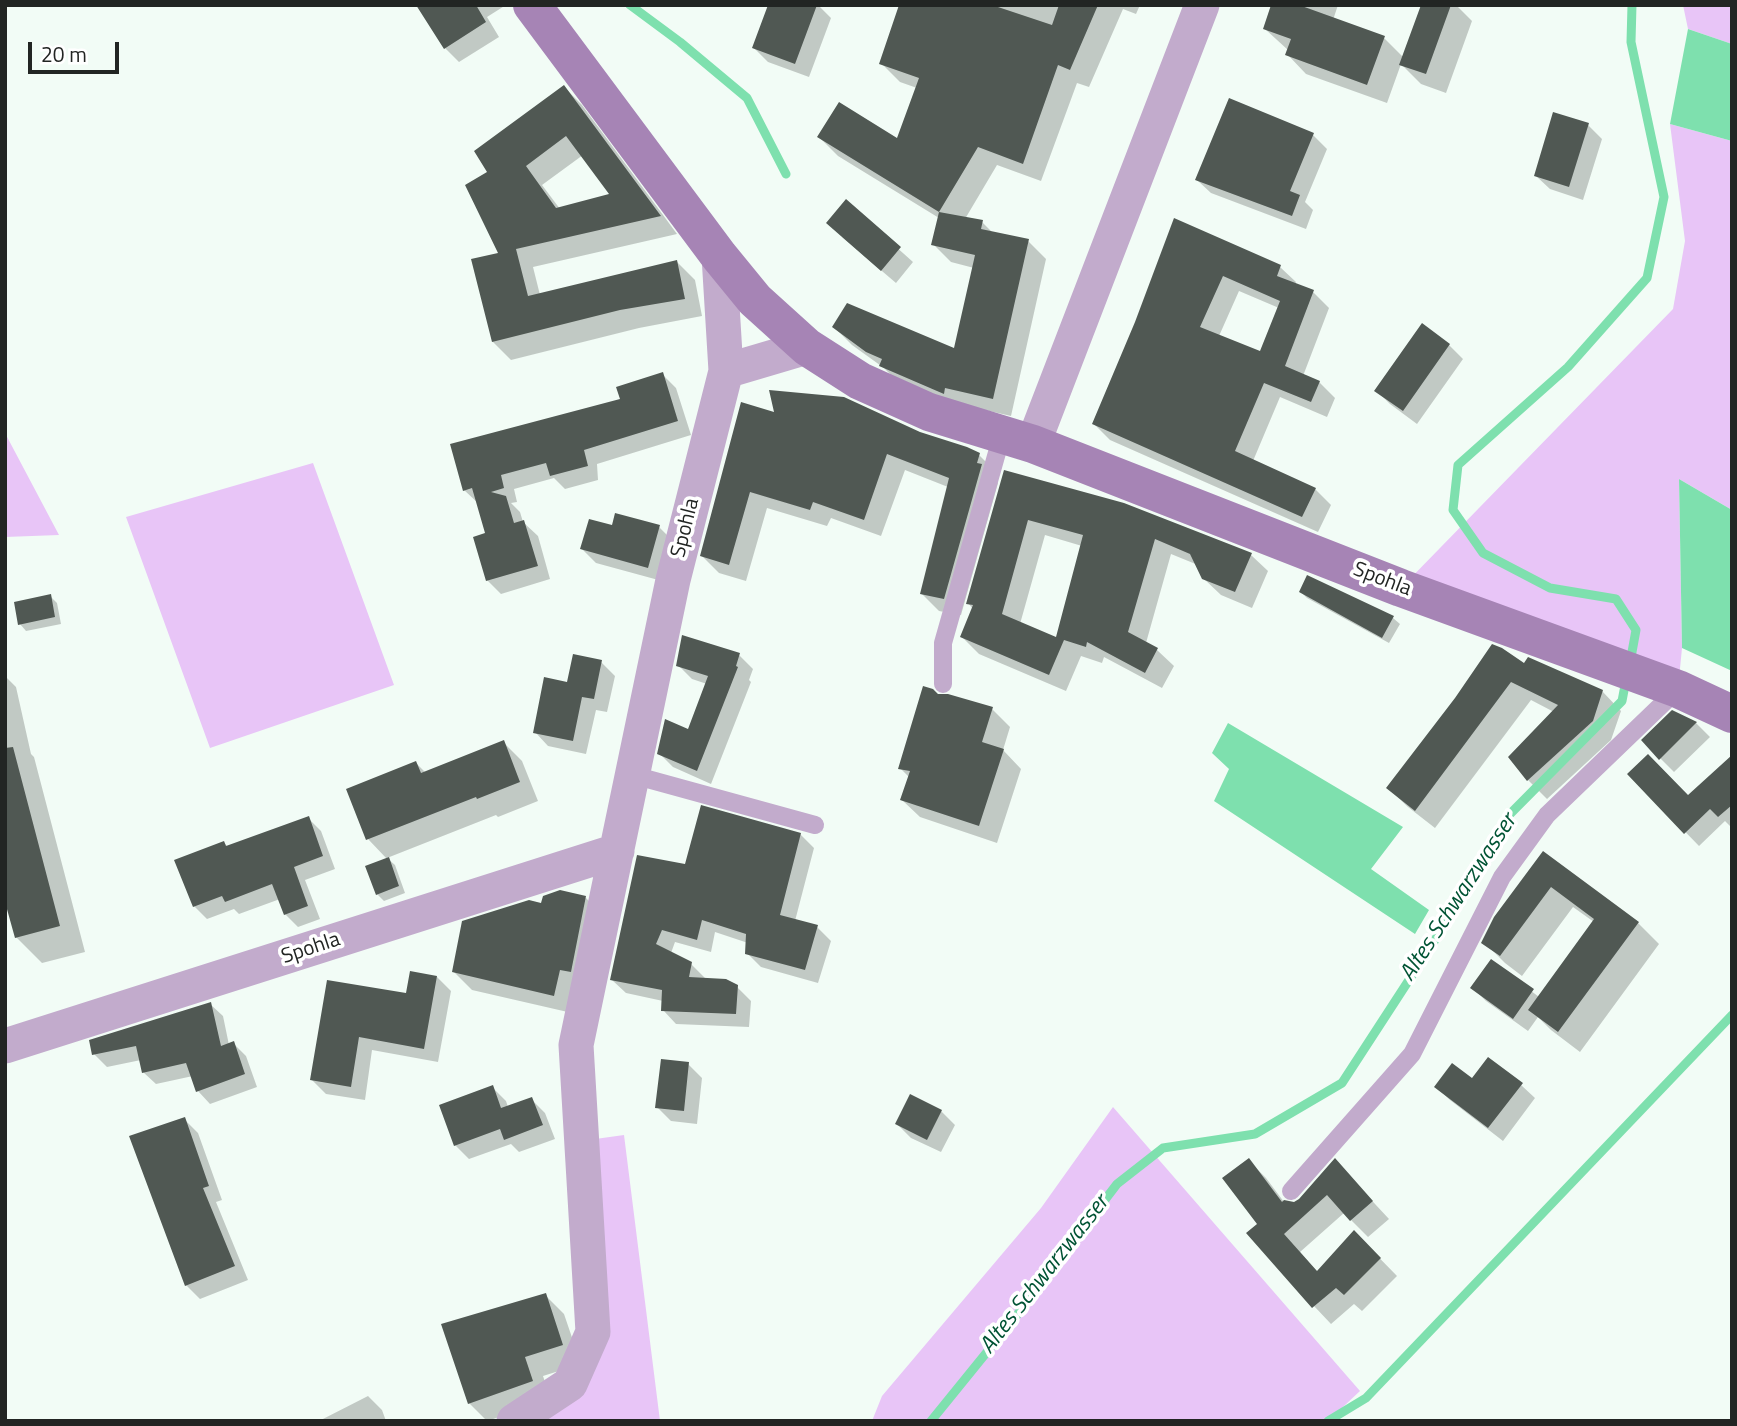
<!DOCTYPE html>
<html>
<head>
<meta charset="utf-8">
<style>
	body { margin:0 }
	#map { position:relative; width:1737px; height:1426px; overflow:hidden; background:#f2fcf6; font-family:"Titillium Web",sans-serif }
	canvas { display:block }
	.frame { position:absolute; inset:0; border:7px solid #222523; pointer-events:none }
	.scale { position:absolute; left:28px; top:42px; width:91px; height:32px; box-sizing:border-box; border:4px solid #222523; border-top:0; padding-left:9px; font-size:21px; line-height:24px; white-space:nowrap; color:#222523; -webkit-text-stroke:5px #fff; paint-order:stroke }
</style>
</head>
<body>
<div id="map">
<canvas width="1737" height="1426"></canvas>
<div class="frame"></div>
<div class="scale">20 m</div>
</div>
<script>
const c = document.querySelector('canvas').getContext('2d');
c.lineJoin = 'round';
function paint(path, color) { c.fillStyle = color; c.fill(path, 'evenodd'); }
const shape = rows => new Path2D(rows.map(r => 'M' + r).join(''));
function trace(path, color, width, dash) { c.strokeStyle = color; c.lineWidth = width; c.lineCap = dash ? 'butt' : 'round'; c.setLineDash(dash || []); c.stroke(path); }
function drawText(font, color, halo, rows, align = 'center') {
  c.font = font + ' "Titillium Web",sans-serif'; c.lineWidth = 7; c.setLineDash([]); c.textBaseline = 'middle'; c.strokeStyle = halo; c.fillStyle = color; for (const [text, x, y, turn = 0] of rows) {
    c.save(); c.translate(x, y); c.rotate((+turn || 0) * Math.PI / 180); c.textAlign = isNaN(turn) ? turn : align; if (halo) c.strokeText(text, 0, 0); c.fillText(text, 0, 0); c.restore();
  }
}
paint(shape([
	[1683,5,1732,5,1732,44,1688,29],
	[1670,124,1732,141,1732,510,1679,479,1682,648,1678,689,1401,588,1673,309,1685,241],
	[5,433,59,535,5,537],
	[313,463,394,685,210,748,126,517],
	[1113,1107,1360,1391,1328,1421,872,1421,882,1396,1041,1208],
	[624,1135,660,1421,514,1421,593,1332,581,1141]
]), '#e8c5f7');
paint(shape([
	[1688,29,1732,44,1732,141,1670,124],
	[1679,479,1732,510,1732,671,1682,648],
	[1228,723,1403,827,1371,869,1429,910,1415,934,1214,801,1229,769,1212,753]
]), '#7ee0ae');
paint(shape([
	[423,5,506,5,487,17,499,37,459,62,445,48],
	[770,5,818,5,831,18,809,77,768,62,754,48],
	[901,5,1140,5,1136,14,1123,9,1089,87,1077,83,1041,181,997,165,965,219,982,222,993,233,1028,241,1046,259,1011,416,963,405,899,383,884,368,852,345,834,327,955,350,974,268,951,262,933,244,939,218,838,156,819,137,898,141,917,88,900,82,881,63],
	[1273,5,1338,5,1333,20,1384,38,1404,58,1422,5,1456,5,1472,21,1446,93,1421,84,1401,64,1387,103,1306,74,1287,54,1288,50,1265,29],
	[564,87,582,105,677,234,533,267,540,295,677,262,695,280,702,316,639,328,511,360,493,342,501,254,489,172],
	[583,155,612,195,560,209,542,185],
	[1230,101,1313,135,1327,149,1305,202,1313,210,1306,229,1211,193,1197,180],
	[1588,125,1602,139,1583,200,1550,189,1536,176],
	[846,202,913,262,896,283,842,237],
	[1175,220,1280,267,1296,282,1295,285,1313,292,1329,308,1303,376,1319,382,1335,398,1327,417,1280,397,1253,461,1315,489,1331,505,1318,532,1110,440,1094,424,1137,323],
	[1239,291,1279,308,1261,353,1219,336],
	[1422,326,1449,345,1463,359,1417,424,1390,404,1376,390],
	[662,374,676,388,691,435,597,464,598,480,565,489,554,478,514,489,517,502,511,503,520,512,523,522,538,536,550,579,501,594,487,580,487,534,479,504,464,490,622,400],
	[776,415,920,434,979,455,996,472,994,479,998,483,961,615,939,611,922,594,948,487,905,470,881,536,831,518,827,526,767,508,746,581,719,573,702,556],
	[1005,472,1251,555,1268,571,1252,608,1221,595,1203,578,1198,565,1171,554,1146,643,1157,650,1174,666,1162,688,1104,657,1102,663,1081,656,1066,691,979,654,962,637,973,609,968,603],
	[1045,535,1082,546,1057,639,1020,624],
	[659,527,673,541,662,581,596,563,582,549],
	[1308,577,1393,618,1400,624,1389,643,1307,598,1301,592],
	[50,596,57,603,61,624,26,631,20,624],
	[739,655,753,669,749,680,751,682,711,784,673,767,659,753,689,732,707,684,692,679,678,665],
	[601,662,615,676,607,712,596,710,586,754,548,746,535,732,568,684],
	[1525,665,1602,691,1621,711,1611,740,1547,799,1528,780,1511,757,1554,712,1531,700,1435,828,1408,807,1388,788],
	[5,676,16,687,31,754,34,757,85,952,42,963,16,937,5,895],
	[937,696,992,709,1010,727,1003,750,1021,769,997,843,920,817,902,800,910,778,900,768],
	[1673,712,1696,723,1710,737,1674,772,1643,741],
	[503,742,522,761,538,801,498,817,496,815,387,858,395,865,405,893,384,901,377,894,387,859,368,839,348,790,416,763,426,773],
	[1732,758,1732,828,1725,821,1699,846,1629,774,1688,797],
	[308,818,321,831,335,869,305,880,320,919,298,927,285,914,280,899,239,914,234,909,207,919,194,906,224,843,228,847],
	[800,834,814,848,795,921,817,927,831,941,818,983,761,967,747,953,748,943,715,932,711,952,675,942,671,953,691,964,705,978,705,980,737,987,751,1001,749,1027,676,1024,663,1010,663,1001,626,993,612,980,687,866],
	[1543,853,1638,923,1659,944,1580,1052,1551,1030,1538,1017,1528,1031,1486,1001,1473,988,1492,961,1539,997,1594,922,1573,907,1522,976,1505,963,1484,942],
	[586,898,603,916,572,1013,472,990,454,972,543,905],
	[437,977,451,991,438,1062,372,1050,365,1100,326,1094,312,1080,328,982,407,996],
	[210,1004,223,1016,229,1045,233,1043,246,1056,257,1087,210,1104,198,1091,193,1076,156,1084,143,1072,141,1060,107,1067,94,1054],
	[688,1064,702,1078,697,1124,671,1121,657,1107],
	[1472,1081,1521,1085,1535,1098,1503,1141,1450,1100,1436,1087],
	[492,1087,506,1101,508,1107,531,1099,545,1113,555,1139,519,1152,511,1144,469,1159,455,1145],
	[941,1111,955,1125,941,1152,911,1138,897,1124],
	[184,1119,198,1133,222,1200,216,1202,248,1280,200,1299,186,1285],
	[1249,1161,1266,1178,1284,1202,1295,1204,1335,1161,1389,1219,1368,1237,1344,1213,1300,1252,1318,1273,1354,1232,1397,1276,1362,1311,1354,1304,1331,1324,1314,1306,1259,1224],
	[545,1295,564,1314,581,1364,543,1376,551,1400,487,1421,469,1403,443,1325],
	[368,1396,382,1410,386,1421,319,1421]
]), '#0003');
trace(shape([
	[630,5,680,42,747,98,786,174],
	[1630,663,1636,630,1616,599,1550,588,1483,553,1453,510,1458,465,1568,367,1647,278,1664,197,1631,42,1632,5],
	[931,1421,1017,1315,1117,1184,1163,1148,1255,1134,1342,1083,1435,940,1509,815,1622,701,1626,680],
	[1328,1421,1366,1398,1732,1015]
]), '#7ee0ae', 9);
paint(shape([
	[416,5,476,5,486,22,444,49],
	[768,5,817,5,795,64,752,48],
	[899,5,992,5,1052,25,1059,5,1098,5,1070,70,1058,65,1023,164,978,147,939,212,817,137,839,102,897,138,919,78,879,64],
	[1271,5,1299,5,1385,36,1367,85,1285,55,1291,39,1263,29],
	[1421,5,1451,5,1426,74,1399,65],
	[564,85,661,216,516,249,528,296,677,260,685,299,620,310,492,342,471,259,498,253,465,185,487,172,474,151],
	[566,136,609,194,556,208,526,166],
	[1229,98,1314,133,1290,191,1300,195,1292,216,1195,180],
	[1553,112,1589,123,1569,187,1534,176],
	[846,199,901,247,881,271,826,223],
	[939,212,983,220,981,229,1029,239,993,399,945,388,944,394,937,391,879,366,882,359,866,352,832,327,847,303,954,348,975,255,931,245],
	[1174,218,1281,265,1277,276,1314,290,1285,366,1320,381,1311,402,1264,383,1235,451,1316,488,1302,517,1092,424,1135,322],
	[1223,276,1280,301,1260,351,1200,327],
	[1422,323,1450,344,1403,411,1374,391],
	[663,372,678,421,584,450,588,466,550,476,546,463,501,475,504,488,491,492,506,496,514,523,524,520,538,566,486,581,473,537,485,533,472,488,463,491,450,444,620,399,616,387],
	[769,390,844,397,920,432,967,447,980,453,977,463,982,464,944,599,920,594,949,478,887,454,864,520,813,502,810,510,750,492,729,565,700,556,741,402,774,412],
	[1004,470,1124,503,1252,553,1235,592,1202,579,1190,554,1155,539,1128,632,1158,648,1145,673,1087,642,1086,647,1064,640,1049,675,960,637,973,605,966,604],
	[1028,520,1083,535,1056,637,1002,614],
	[615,513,660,525,648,568,580,549,589,519,612,525],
	[1307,575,1394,616,1382,638,1299,592],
	[51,594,55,617,18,625,14,602],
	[682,635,740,653,736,666,738,667,697,771,657,754,665,719,688,729,708,676,676,666],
	[1492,644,1502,648,1524,663,1528,657,1603,690,1593,721,1527,781,1508,757,1558,705,1511,682,1415,811,1386,788,1455,698],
	[573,654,602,660,594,699,582,697,573,741,533,733,544,677,567,682],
	[923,686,933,689,938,694,948,694,993,707,982,742,1004,749,979,826,900,800,910,771,898,769],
	[1672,710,1697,722,1659,760,1641,740],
	[504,740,520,782,477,799,476,797,366,840,346,789,416,761,421,773],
	[13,747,60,926,15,938,5,902,5,748],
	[1648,754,1688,795,1732,755,1732,805,1718,817,1710,809,1684,834,1627,774],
	[701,805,801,833,780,915,818,925,805,970,745,954,746,934,702,920,697,940,662,930,656,944,692,962,689,977,726,979,738,985,736,1014,661,1011,662,990,610,980,637,855,685,864],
	[309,816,323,856,294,867,308,906,284,915,272,884,225,902,222,896,193,907,174,860,224,841,226,846],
	[1543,851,1639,922,1558,1032,1528,1010,1594,919,1551,887,1500,956,1481,943,1494,917],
	[389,857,399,886,376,895,365,866],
	[560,890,586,896,571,972,560,970,554,996,452,972,462,921,529,900,541,903,543,896],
	[1491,959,1534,989,1513,1019,1470,988],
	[410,971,437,976,424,1049,359,1037,351,1087,310,1080,327,980,406,993],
	[211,1002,221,1046,234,1041,245,1074,196,1092,186,1063,142,1073,136,1046,92,1055,89,1040],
	[1488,1057,1523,1083,1488,1128,1434,1087,1452,1063,1472,1078],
	[661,1059,689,1062,684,1111,655,1108],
	[493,1085,501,1108,532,1097,543,1125,504,1140,500,1129,454,1146,439,1105],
	[910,1094,942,1110,927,1140,895,1124],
	[185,1117,209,1186,203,1188,235,1266,185,1286,129,1136],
	[1249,1158,1282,1202,1284,1200,1294,1202,1299,1199,1335,1158,1373,1201,1350,1221,1327,1195,1284,1234,1317,1271,1354,1230,1381,1258,1344,1295,1336,1288,1312,1308,1246,1233,1257,1224,1222,1178],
	[546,1293,563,1345,525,1357,533,1381,468,1404,441,1324]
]), '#505853');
trace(shape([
	[943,684,943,643,1002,435],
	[633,775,815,825],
	[1291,1191,1412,1054,1502,877,1547,815,1678,689]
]), '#c2abcc', 18);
trace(shape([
	[726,371,807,347],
	[1033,444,1202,5],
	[5,1046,617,851],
	[514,1421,570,1384,593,1332,576,1045,673,580,726,371,719,256]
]), '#c2abcc', 35);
trace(shape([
	[532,5,719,256,755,300,807,347,860,381,929,412,1033,444,1401,588,1678,689,1732,714]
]), '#a684b5', 38);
drawText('21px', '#222523', '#fff', [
	["Spohla",686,528,-76],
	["Spohla",1382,580,21],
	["Spohla",311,949,-18]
]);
drawText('italic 23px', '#005334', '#fff', [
	["Altes Schwarzwasser",1459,898,-57],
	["Altes Schwarzwasser",1045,1275,-52]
]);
</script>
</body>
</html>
